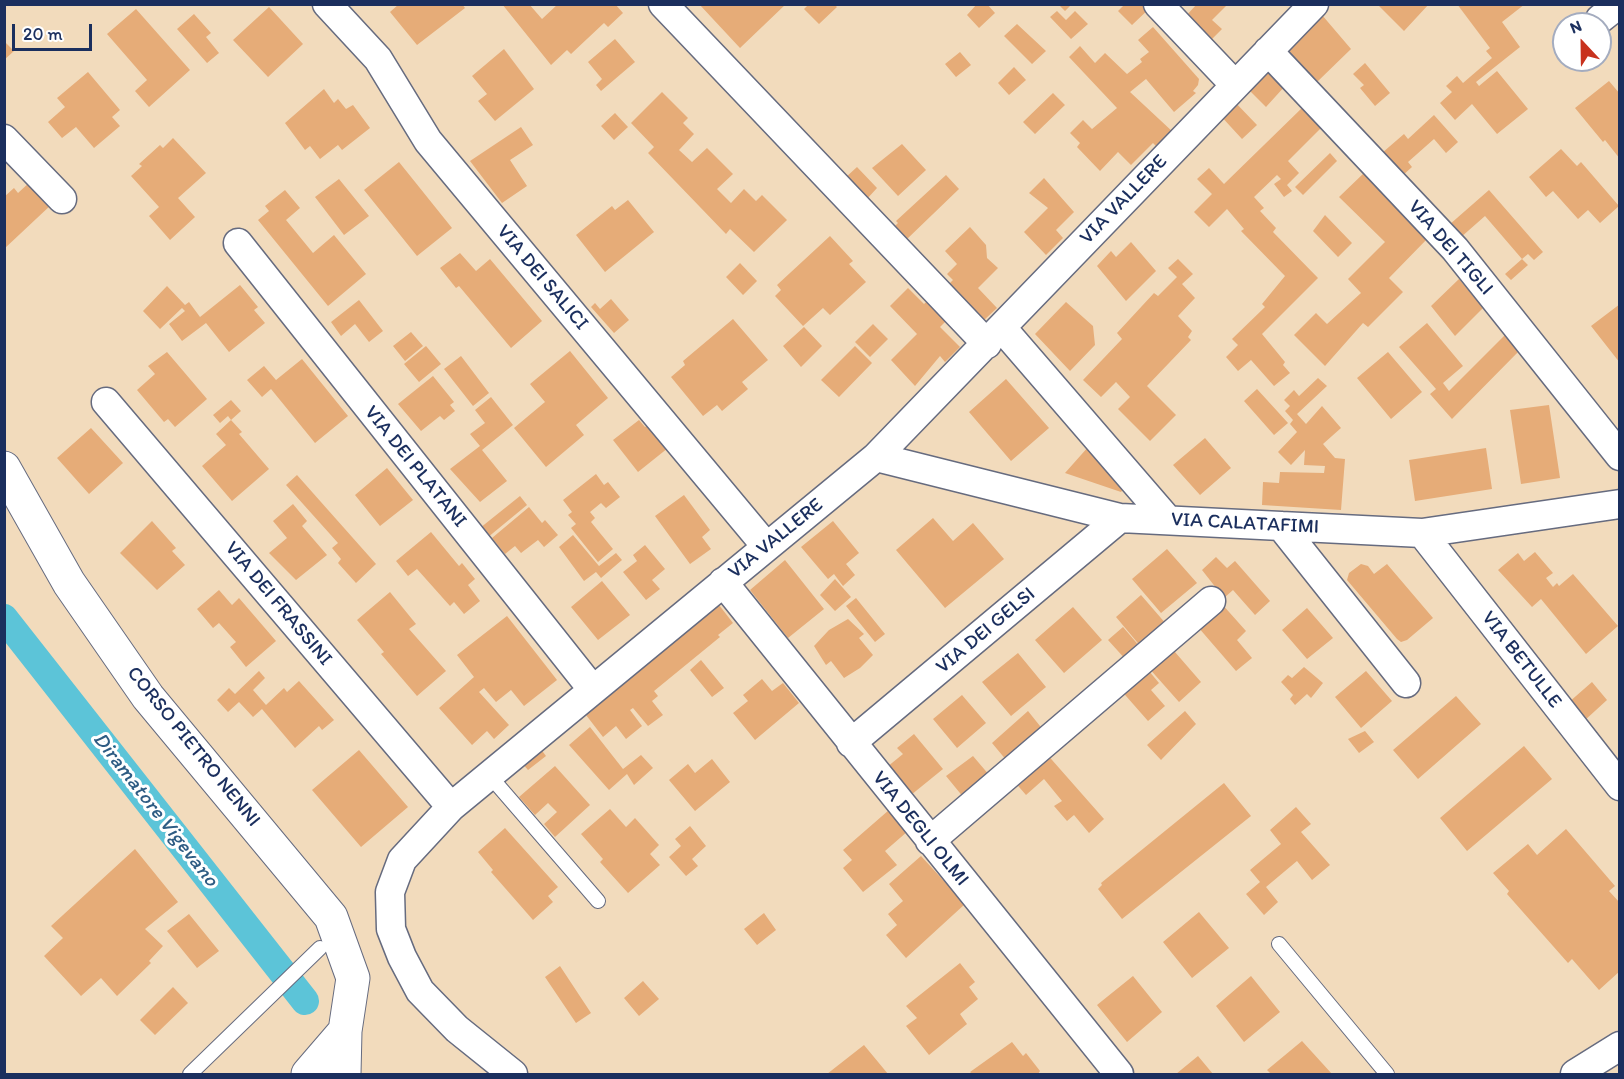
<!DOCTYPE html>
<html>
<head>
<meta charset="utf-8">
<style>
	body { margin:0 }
	#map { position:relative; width:1624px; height:1079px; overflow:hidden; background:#f2dbbc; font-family:Itim,sans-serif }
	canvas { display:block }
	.frame { position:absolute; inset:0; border:6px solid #1b2f5e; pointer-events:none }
	.north { position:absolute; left:1552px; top:12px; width:60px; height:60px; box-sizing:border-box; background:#fff; border:2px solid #a4acbf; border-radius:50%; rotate:338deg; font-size:16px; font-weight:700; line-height:24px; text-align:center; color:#1b2f5e }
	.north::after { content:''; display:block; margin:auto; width:21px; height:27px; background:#c8321e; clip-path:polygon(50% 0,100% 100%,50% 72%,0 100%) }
	.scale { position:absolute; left:12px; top:24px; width:80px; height:27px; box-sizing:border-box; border:3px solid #1b2f5e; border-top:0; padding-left:8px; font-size:18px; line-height:21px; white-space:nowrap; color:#1b2f5e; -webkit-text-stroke:4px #fff; paint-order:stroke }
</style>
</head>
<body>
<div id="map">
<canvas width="1624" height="1079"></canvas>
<div class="frame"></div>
<div class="north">N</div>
<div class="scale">20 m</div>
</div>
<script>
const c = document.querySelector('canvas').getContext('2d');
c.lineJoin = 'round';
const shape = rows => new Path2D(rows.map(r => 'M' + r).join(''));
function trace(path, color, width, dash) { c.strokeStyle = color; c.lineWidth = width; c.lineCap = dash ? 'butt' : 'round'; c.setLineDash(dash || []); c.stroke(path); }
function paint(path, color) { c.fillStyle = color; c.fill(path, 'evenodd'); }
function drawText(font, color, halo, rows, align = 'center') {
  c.font = font + ' Itim,sans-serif'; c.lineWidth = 6; c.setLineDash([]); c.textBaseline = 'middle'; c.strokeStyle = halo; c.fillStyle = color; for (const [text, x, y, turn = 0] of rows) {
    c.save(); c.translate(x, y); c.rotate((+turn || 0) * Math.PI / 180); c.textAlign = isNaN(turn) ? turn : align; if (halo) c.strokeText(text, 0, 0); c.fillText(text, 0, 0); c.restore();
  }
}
trace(shape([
	[4,618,305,1001]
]), '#5cc4d8', 28);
paint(shape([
	[399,4,462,4,465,8,417,45,390,12],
	[502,4,529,4,542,19,558,4,615,4,623,13,608,27,604,23,571,54,567,50,551,65],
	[699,4,786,4,740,48],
	[809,4,834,4,837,7,819,24,804,9],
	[977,4,987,4,995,13,979,28,967,15],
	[1058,4,1072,4,1065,11],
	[1125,4,1148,4,1151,7,1132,25,1118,11],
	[1197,4,1228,4,1212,20,1222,29,1208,43,1184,18],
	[1377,4,1429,4,1404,31],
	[1457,4,1525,4,1502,22,1520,47,1476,82,1479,86,1497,71,1528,109,1497,134,1472,104,1455,120,1440,103,1452,92,1446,86,1457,76,1463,83,1492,58,1486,51,1490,48],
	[269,7,303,44,268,77,233,40],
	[136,9,190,70,149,107,135,91,147,80,107,34],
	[1057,11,1066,20,1075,11,1088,24,1071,39,1050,17],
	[194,14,211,33,206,37,219,53,207,63,177,29],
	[1322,15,1351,49,1316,83,1285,51],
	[1017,24,1046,51,1032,64,1004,36],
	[1153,27,1199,79,1198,85,1193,91,1196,93,1174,112,1146,79,1130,92,1174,133,1158,148,1153,143,1131,165,1118,152,1100,171,1077,147,1080,143,1070,133,1083,120,1092,129,1117,108,1069,57,1080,46,1095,63,1105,53,1127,74,1142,62,1140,59,1149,52,1138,40],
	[615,39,635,62,601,91,596,85,602,79,588,62],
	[4,41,14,51,4,60],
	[504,49,534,89,495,121,478,101,487,94,472,76],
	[960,52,971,65,956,77,945,64],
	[1365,63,1390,93,1375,106,1360,88,1364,85,1353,74],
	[1014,67,1026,80,1009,95,998,83],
	[1265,67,1285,86,1266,107,1246,87],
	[88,72,120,110,112,117,120,126,94,148,76,127,62,138,48,122,65,107,57,98],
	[1609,81,1620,94,1620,159,1605,140,1603,142,1575,108],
	[324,89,334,103,338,99,346,109,353,105,370,128,342,150,338,145,320,159,310,146,305,150,285,123],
	[662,92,688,118,683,123,694,134,679,150,692,162,707,148,733,174,717,189,731,203,744,189,756,201,762,195,787,220,754,252,730,229,726,234,648,153,654,147,631,123],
	[1053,93,1065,105,1035,134,1023,122],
	[1232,99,1257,125,1242,139,1219,114],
	[1304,106,1323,126,1288,161,1299,173,1287,185,1292,191,1284,197,1274,184,1281,179,1277,175,1254,197,1264,208,1260,211,1276,228,1273,232,1318,278,1262,334,1285,362,1283,365,1290,373,1274,386,1251,360,1238,371,1226,357,1238,345,1232,339,1265,307,1262,304,1285,276,1241,231,1244,229,1227,209,1209,227,1194,212,1212,194,1197,179,1209,168,1224,184],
	[615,113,628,127,614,140,601,126],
	[1434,115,1458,142,1446,153,1434,139,1408,162,1412,167,1402,176,1382,153,1404,134,1408,139],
	[521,127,533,145,510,160,527,186,502,203,470,161],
	[173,138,206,173,178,198,195,217,170,240,149,216,159,207,131,176,142,166,139,164,160,145,163,148],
	[902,144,926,170,898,196,872,168],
	[1561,149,1577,166,1581,162,1619,206,1600,223,1588,210,1578,219,1553,191,1546,197,1529,177],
	[1330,153,1337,161,1303,195,1295,187],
	[399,162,452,228,417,256,364,190],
	[857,167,877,188,866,200,845,178],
	[1365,172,1428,238,1389,278,1403,292,1368,327,1363,323,1325,366,1294,335,1316,313,1327,324,1361,293,1348,279,1385,242,1339,197],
	[946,175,959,189,906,240,894,227,898,223,896,221],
	[1044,178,1074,212,1056,230,1063,238,1046,255,1024,232,1048,208,1029,193],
	[339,179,369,216,344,235,315,197],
	[31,181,52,204,4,249,4,197,14,188,18,193],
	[285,190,300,208,286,220,313,253,334,235,366,274,328,306,258,220,269,211,265,206],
	[1489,190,1543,252,1534,260,1528,254,1522,259,1528,265,1511,280,1505,274,1522,259,1485,216,1460,238,1449,225],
	[628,200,654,232,605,272,576,235,612,206,615,210],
	[1325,215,1352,243,1338,257,1313,231],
	[970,227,986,245,987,258,998,268,978,288,997,308,983,321,949,284,953,280,947,274,957,264,945,251],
	[830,236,853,261,849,264,866,282,830,315,823,308,803,326,775,296,781,290,777,285],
	[1131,242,1156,271,1126,301,1097,266,1111,251,1116,257],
	[460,253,476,271,490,259,542,321,511,348,459,286,456,288,440,268],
	[1178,259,1193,274,1182,284,1195,298,1178,316,1192,331,1188,337,1191,340,1147,386,1176,415,1150,441,1118,409,1130,397,1116,382,1101,397,1083,380,1122,339,1117,333,1154,293,1158,296,1177,277,1168,268],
	[740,263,757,281,743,295,726,277],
	[1459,279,1483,308,1455,336,1431,306],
	[240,285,258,307,254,310,265,323,229,352,206,323,182,341,169,324,185,311,182,308,160,329,143,311,167,286,185,305,189,302,200,317],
	[908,288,924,304,929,299,948,319,940,327,960,347,945,362,940,356,915,386,891,360,917,334,890,306],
	[611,299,629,320,614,333,591,307,595,303,600,309],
	[359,300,383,331,369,342,355,324,341,336,331,322],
	[1066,302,1093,326,1095,345,1070,371,1035,334],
	[1620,304,1620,363,1591,326],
	[733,319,768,360,742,382,748,389,722,411,717,405,703,416,671,377,685,365,683,361],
	[1427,323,1463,366,1443,383,1449,391,1505,335,1519,351,1452,419,1430,394,1436,389,1399,347],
	[873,324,888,339,870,357,855,342],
	[804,327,822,346,801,367,783,346],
	[411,332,423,346,405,361,393,346],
	[426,346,441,364,419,382,404,364],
	[855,346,872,363,839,397,821,380],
	[570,351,608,398,576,425,584,435,546,467,514,428,545,402,530,384],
	[167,352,207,399,175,427,168,419,164,422,137,390,155,374,148,366],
	[1388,352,1422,392,1391,419,1357,378],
	[461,356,489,393,473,406,444,369],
	[302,359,348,416,315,443,271,389,262,397,247,380,264,366,276,380],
	[433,376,454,402,450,405,455,411,444,420,440,416,421,431,398,404],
	[1318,378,1327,386,1297,414,1306,424,1322,406,1341,428,1323,444,1335,458,1345,459,1341,510,1262,505,1263,482,1279,483,1280,472,1324,473,1325,466,1304,465,1305,450,1291,465,1278,452,1297,432,1290,424,1293,420,1285,411,1290,406,1284,400,1294,390,1299,396],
	[1006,379,1049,428,1011,461,969,412],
	[1257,389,1288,423,1274,435,1244,401],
	[491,397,513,425,482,450,507,481,480,502,450,469,480,446,470,434,485,423,475,410],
	[231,400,241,411,231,420,228,416,220,423,213,415],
	[1549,405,1560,478,1521,484,1510,410],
	[231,420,242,432,239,434,269,469,232,501,202,466,226,445,216,434],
	[639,420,645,427,649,424,668,448,638,472,613,440],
	[91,428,123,463,89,494,57,458],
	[1205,438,1231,468,1200,495,1173,465],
	[1089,446,1125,487,1121,492,1065,473],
	[1486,448,1492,489,1415,501,1409,460],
	[387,468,413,500,380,526,355,495],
	[596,474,604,485,608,482,620,497,606,508,601,503,590,512,595,518,591,522,613,549,598,562,571,528,576,524,568,515,572,512,563,500],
	[297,475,376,564,356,583,338,563,341,559,332,548,338,543,286,485],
	[684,495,710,530,702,537,711,549,690,564,655,516],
	[520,496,527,505,487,538,480,528],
	[293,504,307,521,302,526,327,555,296,580,269,553,287,538,273,521],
	[529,507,542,523,545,520,558,535,544,547,538,540,521,553,515,546,505,554,492,538],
	[933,518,953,541,973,523,1004,559,945,608,896,550],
	[152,521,176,548,172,551,185,565,157,590,120,553],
	[833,521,859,553,846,564,855,575,843,586,834,574,828,579,801,547],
	[431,532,459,566,462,563,475,579,468,585,480,601,464,614,454,602,450,606,417,569,408,576,396,561],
	[573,535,599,566,616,553,622,560,601,578,596,572,584,581,559,547],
	[645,545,665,569,652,580,660,589,646,600,623,572,637,561,633,555],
	[1167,549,1197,583,1161,613,1132,579],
	[1535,552,1553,573,1546,578,1553,587,1557,583,1559,586,1573,574,1618,626,1586,654,1541,599,1532,607,1498,570,1518,553,1524,561],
	[1216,557,1227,568,1235,561,1270,601,1255,615,1233,590,1224,598,1202,570],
	[785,560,824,609,788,638,750,590],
	[1361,564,1368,566,1374,574,1387,564,1433,618,1407,640,1401,642,1397,639,1347,580,1349,573],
	[835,579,851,597,835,611,820,595],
	[602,581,630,615,598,640,571,607],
	[219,590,232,605,239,598,276,641,246,667,230,647,236,642,219,623,213,628,197,609],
	[390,592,416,624,409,629,446,671,417,696,381,654,384,652,357,620],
	[1141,595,1167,625,1142,648,1116,617],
	[856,598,885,634,875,642,846,606],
	[1221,603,1246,631,1237,640,1252,658,1236,671,1198,627],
	[719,605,733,623,718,635,720,637,654,691,658,696,652,701,663,715,648,726,633,708,630,710,642,726,626,739,616,726,603,737,586,715,702,615,704,617],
	[1073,607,1102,640,1064,673,1035,640],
	[1307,608,1333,638,1307,659,1282,630],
	[507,616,557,680,524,706,511,690,496,702,484,688,479,692,509,725,494,739,487,731,472,745,439,708,474,677,457,655],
	[848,619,864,634,859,638,873,655,860,668,844,678,831,661,826,665,814,646,829,630],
	[1123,627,1141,648,1127,661,1108,640],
	[1168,644,1201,682,1179,702,1148,667],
	[1018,653,1046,687,1011,716,982,682],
	[701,660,724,688,712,697,690,670],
	[1144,665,1159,683,1151,690,1165,706,1148,721,1119,688],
	[1304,667,1323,683,1311,698,1307,694,1295,705,1290,699,1293,695,1281,682,1288,675,1292,678],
	[259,671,265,678,253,690,266,705,284,688,287,692,299,681,334,720,322,730,319,726,295,748,262,709,253,717,239,702,228,712,217,700,229,688,235,694],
	[1366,671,1392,701,1361,728,1335,697],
	[762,679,772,691,783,683,799,703,755,740,733,713,748,701,743,695],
	[1592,682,1607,700,1584,721,1568,703],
	[962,695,986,723,957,748,933,719],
	[1456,696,1481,724,1418,779,1393,750],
	[1028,711,1044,731,1007,761,992,743],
	[1185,711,1196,724,1161,760,1147,745],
	[590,727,623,769,641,755,653,768,634,785,627,774,609,790,569,745],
	[1365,731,1374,742,1359,753,1348,739],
	[914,734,943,769,911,795,887,767,903,754,897,748],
	[1524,746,1552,779,1467,851,1440,818],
	[540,748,546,756,528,770,522,763],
	[359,750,408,807,361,847,312,790],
	[1045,752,1104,819,1089,833,1074,815,1067,821,1054,806,1062,801,1044,779,1026,795,1013,780],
	[973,756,990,776,964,798,946,776],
	[712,759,730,782,695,811,669,780,688,764,695,773],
	[555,766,590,805,555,837,544,824,557,812,548,803,535,815,519,797],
	[1224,783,1251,816,1122,919,1098,889,1102,885,1101,883],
	[1296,807,1311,824,1301,832,1330,865,1312,880,1297,861,1266,887,1278,902,1264,915,1246,894,1260,882,1250,870,1281,844,1270,830],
	[610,809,626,827,635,818,659,845,650,854,660,865,628,893,600,862,603,859,581,834],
	[889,810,908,831,885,851,897,865,863,892,843,868,852,860,843,850],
	[690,826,706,846,692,859,698,866,686,876,669,857,681,846,675,839],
	[505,828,558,887,548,896,553,902,533,920,491,872,493,870,478,852],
	[1566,829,1615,886,1609,891,1620,903,1620,971,1599,990,1572,959,1568,963,1507,894,1509,891,1493,873,1528,844,1537,855],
	[135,849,178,902,145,929,163,946,149,961,151,963,117,996,101,978,81,996,44,956,63,938,51,926],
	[921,856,965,904,906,958,886,935,897,925,888,914,903,901,889,884],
	[1199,912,1229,948,1192,978,1163,942],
	[764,913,776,930,757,945,744,929],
	[189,914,219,951,197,968,167,931],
	[960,963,975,982,969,987,978,999,960,1014,967,1024,929,1055,906,1026,917,1018,906,1006],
	[560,966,591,1013,576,1023,545,977],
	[1133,976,1162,1012,1127,1042,1097,1005],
	[1251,976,1280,1012,1244,1042,1216,1006],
	[643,981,659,999,639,1016,624,998],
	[173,987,188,1003,155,1035,140,1020],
	[1302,1041,1332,1074,1271,1074,1267,1070],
	[1012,1042,1023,1056,1026,1053,1040,1071,1038,1074,972,1074,970,1072],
	[864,1045,888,1074,827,1074],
	[1198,1056,1213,1074,1176,1074]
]), '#e6ac78');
const service = shape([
	[489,775,598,901],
	[1279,944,1387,1074],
	[190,1074,320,948]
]);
const minor = shape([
	[327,4,378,59,428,141,766,546],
	[663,4,987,344],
	[1158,4,1235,85],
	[1600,19,1619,4],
	[1268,51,1455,249,1620,456],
	[4,139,62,199],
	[238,243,593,690],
	[1002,328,1167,519],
	[106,402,451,807],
	[876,457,1120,518,1422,533,1620,504],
	[1281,526,1406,683],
	[1422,533,1620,786],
	[723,582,1119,1074],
	[851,743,1120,518],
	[930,841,1211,601],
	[513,1074,457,1029,420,991,402,957,391,929,390,892,402,860,451,807,876,457,1314,4],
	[1575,1074,1620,1046]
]);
const secondary = shape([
	[4,468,69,583,148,697,331,917,353,978,345,1031,344,1074],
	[308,1074,345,1031]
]);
trace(service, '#666b7f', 16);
trace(minor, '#666b7f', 31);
trace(secondary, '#666b7f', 35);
trace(service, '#fff', 14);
trace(minor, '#fff', 28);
trace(secondary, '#fff', 33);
drawText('20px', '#1b2f5e', '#fff', [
	["VIA VALLERE",1124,200,-46],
	["VIA DEI TIGLI",1450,248,49],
	["VIA DEI SALICI",542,278,50],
	["VIA DEI PLATANI",415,467,51],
	["VIA CALATAFIMI",1245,524,3],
	["VIA VALLERE",776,539,-39],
	["VIA DEI FRASSINI",278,604,50],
	["VIA DEI GELSI",986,631,-40],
	["VIA BETULLE",1521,660,52],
	["CORSO PIETRO NENNI",193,747,51],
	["VIA DEGLI OLMI",920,829,51]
]);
drawText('italic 21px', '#2e5c83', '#fff', [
	["Diramatore Vigevano",155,810,52]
]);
</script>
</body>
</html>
